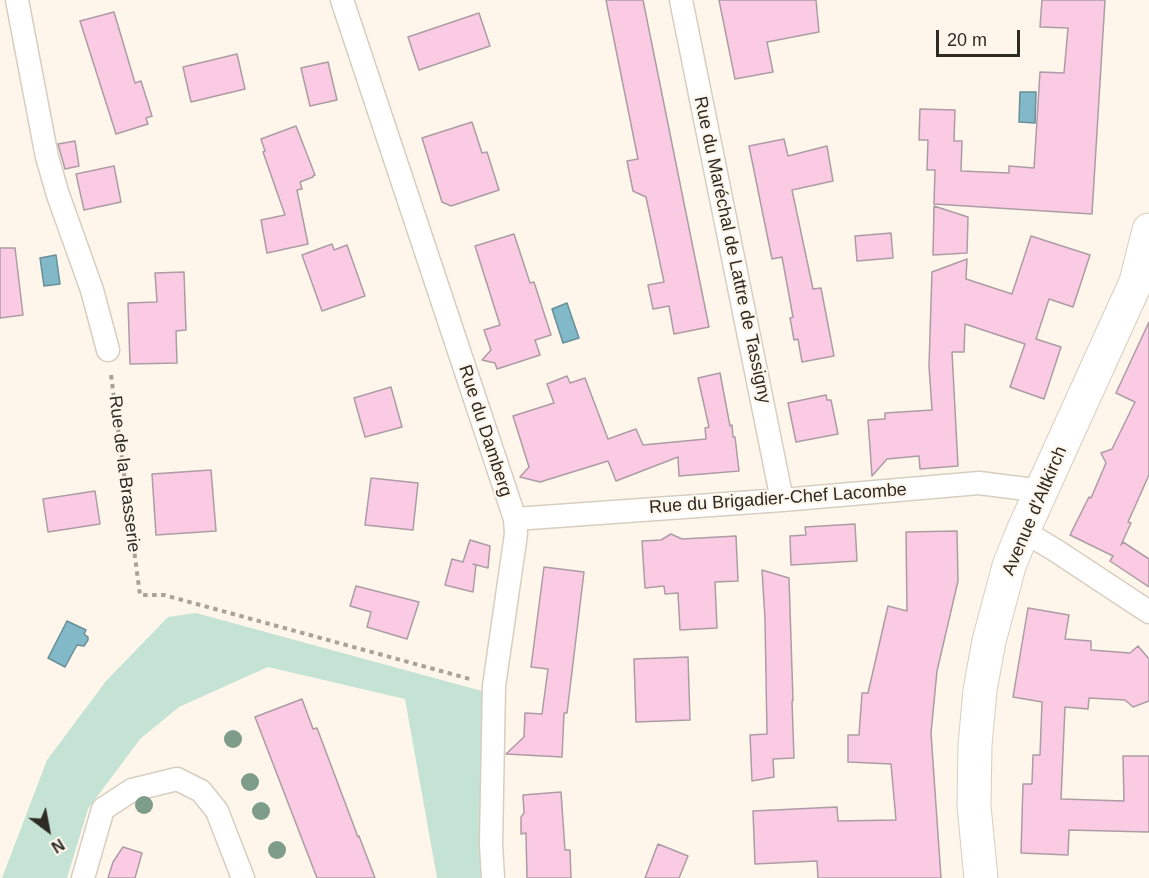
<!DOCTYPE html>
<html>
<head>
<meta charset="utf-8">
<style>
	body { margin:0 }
	#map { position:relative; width:1149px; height:878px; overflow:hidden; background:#fef6eb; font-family:Helvetica,sans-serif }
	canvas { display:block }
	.north { position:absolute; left:18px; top:800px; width:60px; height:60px; -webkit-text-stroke:4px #fef6eb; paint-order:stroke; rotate:148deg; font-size:16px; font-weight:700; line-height:24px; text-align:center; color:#2e2b25 }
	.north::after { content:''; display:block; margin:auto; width:21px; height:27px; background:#2e2b25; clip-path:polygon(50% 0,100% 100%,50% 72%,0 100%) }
	.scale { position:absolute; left:936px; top:30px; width:84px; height:27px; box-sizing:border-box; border:3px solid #2e2b25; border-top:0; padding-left:8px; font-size:18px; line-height:21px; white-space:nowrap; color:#2e2b25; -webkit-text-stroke:4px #fef6eb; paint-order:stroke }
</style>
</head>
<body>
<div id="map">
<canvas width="1149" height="878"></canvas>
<div class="north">N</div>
<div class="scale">20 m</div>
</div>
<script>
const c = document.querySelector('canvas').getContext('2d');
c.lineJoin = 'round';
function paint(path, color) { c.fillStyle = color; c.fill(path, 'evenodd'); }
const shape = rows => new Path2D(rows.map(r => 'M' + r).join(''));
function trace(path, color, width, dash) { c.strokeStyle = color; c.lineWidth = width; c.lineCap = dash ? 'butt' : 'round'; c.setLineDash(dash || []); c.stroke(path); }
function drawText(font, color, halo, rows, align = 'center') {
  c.font = font + ' Helvetica,sans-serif'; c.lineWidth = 4.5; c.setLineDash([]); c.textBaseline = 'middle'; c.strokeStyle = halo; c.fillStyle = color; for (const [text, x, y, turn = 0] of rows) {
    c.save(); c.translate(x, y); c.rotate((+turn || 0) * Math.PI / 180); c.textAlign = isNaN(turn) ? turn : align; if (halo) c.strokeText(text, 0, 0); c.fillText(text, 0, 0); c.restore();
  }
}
paint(shape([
	[196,613,482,691,486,878,437,878,405,699,268,667,179,707,140,739,88,809,67,878,2,878,47,760,106,681,168,617]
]), '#c5e3d4');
const water = shape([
	[1020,92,1036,92,1035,123,1019,122,1020,92],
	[56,255,60,284,44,286,40,258,56,255],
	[567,303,579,338,563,343,552,309,567,303],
	[67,621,86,630,84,634,88,637,88,640,84,646,77,645,65,667,48,658,67,621]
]);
paint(water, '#81b9c8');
trace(water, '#688e97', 1.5);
const building = shape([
	[606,0,643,0,709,327,674,334,669,306,653,309,648,285,664,282,646,197,633,191,627,161,638,159,606,0],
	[719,0,816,0,819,32,767,42,773,72,735,79,719,0],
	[1042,0,1105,0,1092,214,934,204,935,170,927,170,928,140,919,140,920,109,955,110,954,141,962,141,961,171,1009,173,1009,166,1034,168,1040,72,1064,73,1068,28,1040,27,1042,0],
	[114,12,135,83,141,81,152,116,146,118,148,124,116,134,80,21,114,12],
	[479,13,490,46,419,70,408,37,479,13],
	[237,54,245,89,191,102,183,67,237,54],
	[328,62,337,100,310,106,301,68,328,62],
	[472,122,482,153,487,152,499,190,451,206,442,202,422,138,472,122],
	[296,126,315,175,313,176,313,177,300,182,302,189,297,190,308,244,267,253,261,220,285,215,263,152,265,151,261,139,296,126],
	[784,139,788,156,827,146,833,181,792,190,813,289,821,288,834,356,802,362,798,339,794,340,790,318,793,317,782,257,772,259,749,146,784,139],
	[75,141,79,166,65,169,58,144,75,141],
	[114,166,121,202,84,210,76,174,114,166],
	[934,206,968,217,967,253,933,255,934,206],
	[891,233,893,258,857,261,855,236,891,233],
	[514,234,530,283,534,282,551,335,535,340,540,355,497,369,495,363,482,360,491,350,484,330,500,325,475,246,514,234],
	[1031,236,1090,255,1073,307,1049,299,1036,339,1061,347,1044,399,1010,387,1025,344,965,324,964,352,952,352,958,466,920,469,919,456,887,459,872,476,868,420,885,419,885,413,932,410,929,366,932,272,967,259,966,279,1012,294,1031,236],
	[332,244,334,250,347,245,365,296,322,311,302,255,332,244],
	[0,248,15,248,23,315,0,318,0,248],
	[184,272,186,330,176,331,177,363,130,364,128,303,157,302,155,273,184,272],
	[1149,322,1149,475,1128,522,1131,523,1121,545,1123,542,1149,559,1149,587,1110,561,1113,556,1070,535,1089,497,1091,498,1106,463,1101,453,1112,449,1135,402,1116,393,1149,322],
	[720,373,730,426,732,425,733,437,735,437,739,471,679,476,678,457,616,481,608,461,540,482,520,477,529,467,513,416,554,403,547,384,567,376,570,383,585,378,608,439,636,429,643,445,706,439,705,428,709,427,698,378,720,373],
	[391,387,402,427,365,437,354,398,391,387],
	[826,395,827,400,831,400,838,434,796,442,788,403,826,395],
	[211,470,216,531,156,535,152,474,211,470],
	[371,478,418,483,413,530,365,525,371,478],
	[95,491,100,524,48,532,43,499,95,491],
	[855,524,857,561,791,565,790,536,806,535,805,527,855,524],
	[957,531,958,581,937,671,931,733,941,878,818,878,817,861,755,864,753,811,837,807,838,821,896,820,891,764,848,762,848,735,859,735,862,693,868,693,888,606,907,611,906,532,957,531],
	[671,534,682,539,736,536,738,581,715,582,717,628,680,630,678,593,665,594,664,586,645,588,642,541,661,540,671,534],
	[470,540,490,546,488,568,473,564,476,565,473,592,445,585,452,559,463,562,470,540],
	[544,567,584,572,567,713,564,713,562,757,506,754,524,737,525,713,542,714,548,669,531,667,544,567],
	[762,570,789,578,793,701,792,701,794,758,773,759,774,777,752,781,750,735,767,734,765,619,762,570],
	[356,586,419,602,407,639,367,627,371,612,350,606,356,586],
	[1028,608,1069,615,1065,639,1091,641,1091,650,1130,653,1138,646,1149,659,1149,701,1133,707,1125,700,1089,698,1088,709,1065,707,1061,799,1124,801,1123,756,1149,756,1149,832,1069,830,1068,855,1021,853,1023,784,1032,784,1033,755,1040,755,1042,702,1013,697,1028,608],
	[688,657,690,720,636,722,634,659,688,657],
	[302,699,313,729,317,728,358,837,359,836,375,878,317,878,255,717,302,699],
	[561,792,565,850,570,850,571,878,527,878,526,833,521,834,521,817,524,813,523,795,561,792],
	[658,844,688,856,679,878,645,878,658,844],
	[123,847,142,853,135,878,108,878,113,862,123,847]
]);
paint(building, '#fbcbe4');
trace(building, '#ac9ca4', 1.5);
const street = shape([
	[17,0,47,157,58,195,92,290,108,350],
	[342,0,515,519,516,534,494,686,491,844,493,878],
	[681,0,782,500],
	[515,519,782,500,979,483,1042,491],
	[1023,531,1055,550,1149,612],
	[83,878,103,809,132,790,177,779,201,791,217,811,243,878]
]);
const primary = shape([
	[981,878,974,806,975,745,980,690,989,641,1009,566,1023,531,1136,282,1149,230]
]);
trace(street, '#d7cec0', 25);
trace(primary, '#d7cec0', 35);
trace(shape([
	[111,375,140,595,164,595,470,679]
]), '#a8a299', 4, [4.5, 4.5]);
trace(street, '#fff', 22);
trace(primary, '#fff', 33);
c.fillStyle = '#7e9c8a';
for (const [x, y] of [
	[233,739],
	[250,782],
	[144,805],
	[261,811],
	[277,850]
]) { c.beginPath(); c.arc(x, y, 9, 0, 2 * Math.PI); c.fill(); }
drawText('18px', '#2e2b25', '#fef6eb', [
	["Rue du Maréchal de Lattre de Tassigny",732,250,78],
	["Rue du Damberg",485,431,72],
	["Rue de la Brasserie",124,474,83],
	["Rue du Brigadier-Chef Lacombe",778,499,-4],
	["Avenue d'Altkirch",1035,511,-67]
]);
</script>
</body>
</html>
